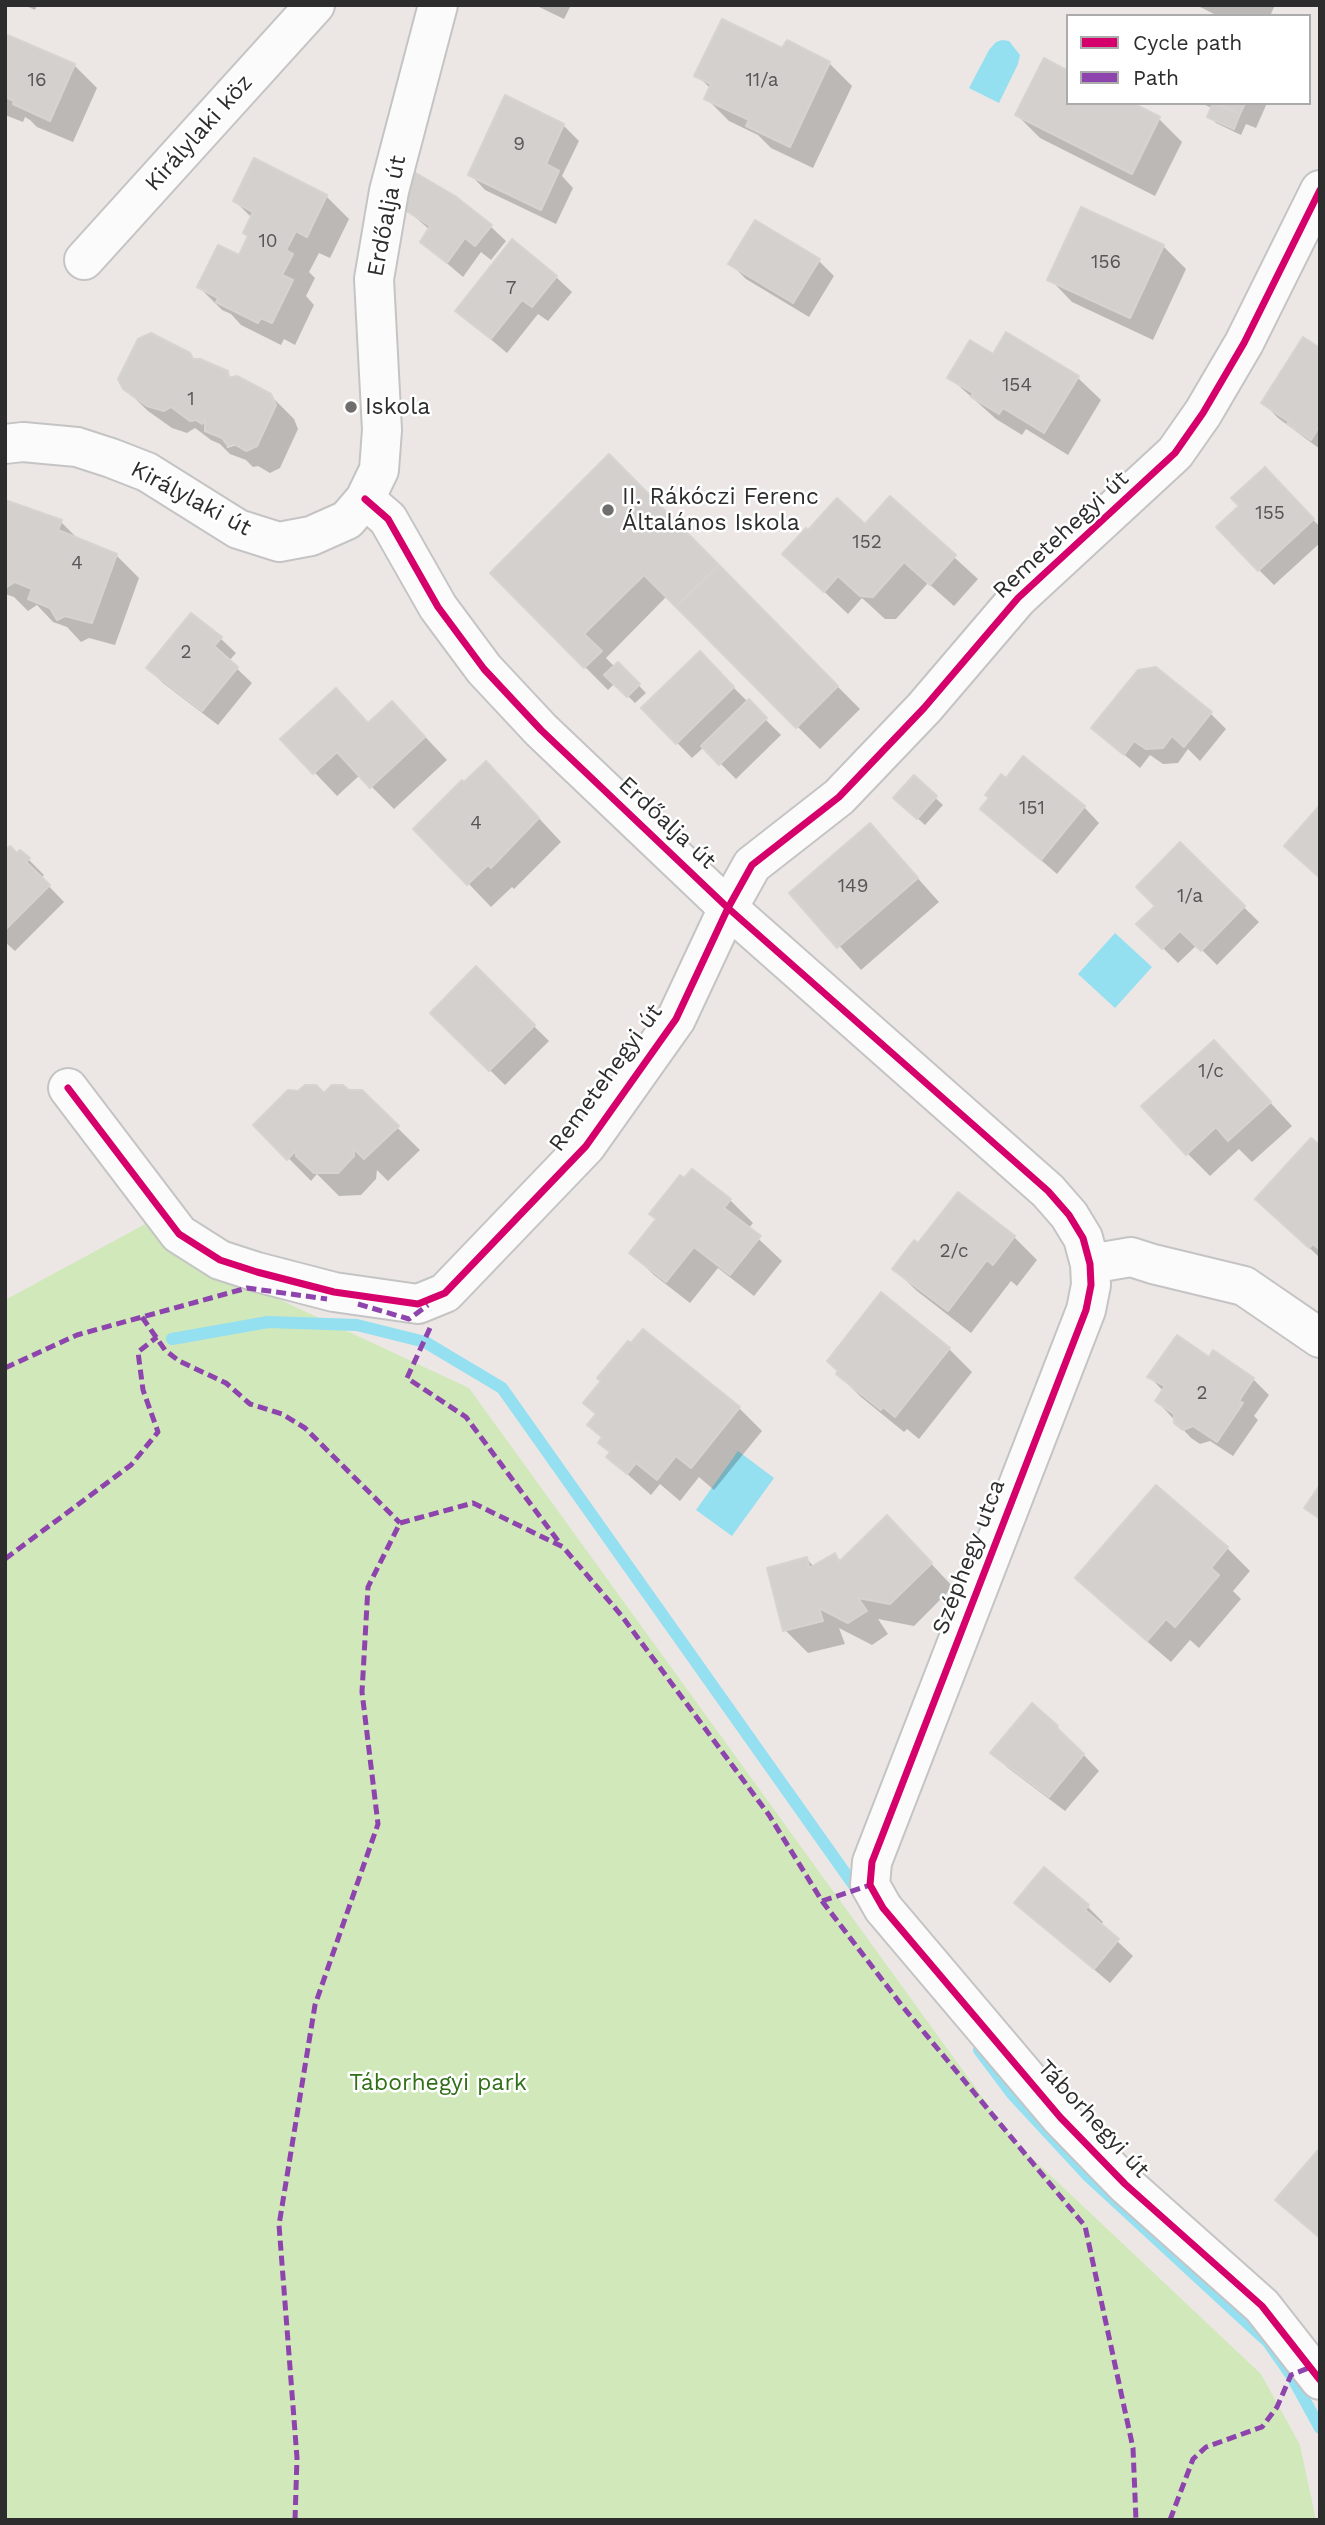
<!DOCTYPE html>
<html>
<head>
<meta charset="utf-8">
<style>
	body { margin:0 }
	#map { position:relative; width:1325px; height:2525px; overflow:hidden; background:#ece7e4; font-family:"Work Sans",sans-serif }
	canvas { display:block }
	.frame { position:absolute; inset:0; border:7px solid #2d2d2d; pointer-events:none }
	.legend { position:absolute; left:1066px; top:14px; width:245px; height:91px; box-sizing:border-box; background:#fff; border:2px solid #ababab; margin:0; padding:9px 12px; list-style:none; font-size:21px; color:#2d2d2d }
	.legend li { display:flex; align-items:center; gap:14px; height:35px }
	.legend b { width:35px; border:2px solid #ababab }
</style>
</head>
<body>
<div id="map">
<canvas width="1325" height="2525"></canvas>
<div class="frame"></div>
<ul class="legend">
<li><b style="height:9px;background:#d6006c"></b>Cycle path</li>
<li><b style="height:9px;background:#8e44ad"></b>Path</li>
</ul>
</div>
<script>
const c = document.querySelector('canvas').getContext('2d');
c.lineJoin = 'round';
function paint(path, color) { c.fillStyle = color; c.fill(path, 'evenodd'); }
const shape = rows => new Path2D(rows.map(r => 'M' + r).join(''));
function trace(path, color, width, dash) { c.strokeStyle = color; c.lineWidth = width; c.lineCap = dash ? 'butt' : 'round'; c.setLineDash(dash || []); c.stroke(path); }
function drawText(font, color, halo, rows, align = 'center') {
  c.font = font + ' "Work Sans",sans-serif'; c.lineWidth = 5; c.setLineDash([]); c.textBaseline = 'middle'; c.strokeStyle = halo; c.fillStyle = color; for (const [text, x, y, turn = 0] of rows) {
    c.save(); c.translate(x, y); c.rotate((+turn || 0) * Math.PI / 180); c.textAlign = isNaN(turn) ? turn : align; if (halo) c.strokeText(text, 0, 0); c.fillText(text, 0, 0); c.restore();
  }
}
paint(shape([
	[149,1222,227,1275,469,1388,1014,2141,1261,2374,1300,2445,1316,2520,5,2520,5,1300]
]), '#d1e8bb');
paint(shape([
	[1002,40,1009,41,1020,55,1018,64,999,103,969,88,989,50,996,42],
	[1115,933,1152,967,1115,1008,1078,974],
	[738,1451,774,1478,732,1536,696,1510]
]), '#94dff0');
paint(shape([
	[24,5,37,5,35,10],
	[535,5,571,5,564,19],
	[1196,5,1275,5,1270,16,1218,16],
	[5,36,74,65,97,88,73,142,37,127,30,120,25,117,23,122,5,115],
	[783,50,829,63,852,86,813,168,771,148,758,135,729,121,706,98,711,89,697,75],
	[1068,103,1129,103,1159,119,1182,142,1155,196,1040,138,1017,115],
	[1201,103,1267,103,1256,128,1246,124,1241,135,1216,123,1209,116,1212,108],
	[563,125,579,141,562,176,573,188,556,224,485,190,470,174],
	[326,196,349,219,330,258,319,253,309,272,315,278,306,296,314,305,295,345,284,339,281,345,241,325,231,314,222,310,199,287,240,257,249,237,252,218,235,201],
	[407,210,490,226,506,241,491,260,481,252,463,277,422,242,430,230],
	[1163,246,1186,269,1153,340,1072,302,1050,279],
	[819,261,834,276,809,317,746,279,731,264],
	[556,277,572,292,548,321,538,314,507,353,457,311],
	[1007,334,1078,378,1101,400,1068,455,1026,429,1022,435,996,419,949,377,993,356],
	[1320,351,1320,449,1278,418,1263,402],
	[189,355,195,361,227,373,233,379,270,395,294,419,298,429,280,468,270,473,258,466,253,467,246,460,230,454,220,444,211,440,195,428,187,433,172,428,148,411,124,388],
	[243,443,227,448,227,444],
	[609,457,860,709,820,749,667,596,606,658,615,667,618,664,646,693,635,703,615,683,608,690,492,573],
	[1280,484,1320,527,1320,543,1274,585,1259,570],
	[890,499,978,579,954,606,928,583,896,619,885,619,862,598,848,614,784,554,865,526],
	[5,502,61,522,80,541,116,555,139,578,115,645,89,638,81,642,67,627,53,622,37,605,28,611,14,597,5,594],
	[220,638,236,653,229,661,252,683,218,725,163,683,148,668],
	[700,654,781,735,736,779,704,747,692,758,643,708],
	[1211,714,1226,729,1200,761,1188,749,1178,763,1163,764,1150,755,1140,768,1093,728],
	[369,725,415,726,447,760,394,809,360,775,337,796,283,739],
	[914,778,943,805,925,825,903,805],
	[1006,780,1084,807,1099,823,1057,874,982,809],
	[509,786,561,842,514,889,512,887,491,907,416,829],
	[870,825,939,902,861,970,792,893],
	[1180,845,1259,922,1217,965,1197,945,1178,963,1139,924,1157,906],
	[5,852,17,856,21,852,44,875,41,878,64,902,15,951,5,942],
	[476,969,549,1041,505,1085,432,1013],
	[1214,1042,1292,1126,1252,1162,1239,1149,1210,1176,1187,1153],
	[361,1092,420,1150,388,1181,377,1170,376,1179,361,1195,339,1196,317,1174,311,1181,256,1125,324,1095],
	[1320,1147,1320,1258,1258,1199],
	[692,1171,730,1200,753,1223,748,1229,782,1261,754,1296,718,1268,690,1303,654,1275,631,1253],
	[1014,1237,1037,1260,1017,1286,1011,1281,971,1333,917,1291,894,1269,919,1246],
	[881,1295,949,1349,972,1372,919,1439,907,1429,904,1432,861,1397,838,1374],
	[631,1346,739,1408,762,1431,714,1490,699,1477,680,1501,660,1484,651,1495,608,1457,611,1453,601,1443,603,1439,589,1425,597,1415],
	[1214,1352,1253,1379,1269,1395,1254,1416,1258,1420,1233,1456,1210,1441,1200,1444,1191,1438,1157,1401,1163,1391,1150,1377,1209,1359],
	[1156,1488,1227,1548,1250,1571,1233,1591,1241,1599,1199,1648,1190,1640,1171,1662,1100,1601,1077,1578],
	[909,1540,953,1587,914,1626,878,1619,888,1634,872,1645,839,1628,845,1644,808,1653,785,1630,807,1559,814,1567,835,1555,842,1562],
	[1057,1727,1099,1771,1065,1811,1008,1768,992,1753],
	[1044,1870,1088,1907,1103,1922,1100,1925,1133,1956,1110,1983,1016,1903]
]), '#0003');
trace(shape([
	[172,1339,268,1322,357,1325,425,1342,502,1388,860,1894],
	[979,2050,1012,2094,1087,2175,1268,2342,1291,2375,1320,2428]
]), '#94dff0', 12);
const building = shape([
	[722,19,782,48,787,40,830,62,790,147,746,126,749,120,704,99,711,84,694,76,722,19],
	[5,34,75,64,50,121,13,104,14,101,5,97,5,34],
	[1044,58,1068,71,1068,103,1133,103,1160,117,1132,174,1015,115,1044,58],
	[505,95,564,124,546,164,559,171,541,210,468,175,505,95],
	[1213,103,1240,114,1234,129,1207,117,1213,103],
	[1216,103,1245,103,1240,114,1216,103],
	[254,158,327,195,307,237,296,231,286,250,293,254,282,275,293,280,272,323,261,318,258,323,216,302,218,298,197,287,218,245,239,255,248,236,243,233,253,212,233,201,254,158],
	[414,172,455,196,492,225,475,246,465,238,447,263,420,242,430,226,405,210,414,172],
	[1081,207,1164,245,1130,318,1047,280,1081,207],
	[755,220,820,259,793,303,728,264,755,220],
	[512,239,557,276,532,307,522,300,491,339,455,311,512,239],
	[1006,332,1079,376,1044,433,1003,408,999,414,971,397,973,393,947,378,970,340,993,354,1006,332],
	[151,333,190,353,193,359,200,359,228,371,229,378,237,376,271,394,276,405,257,446,246,451,234,444,228,446,222,438,205,431,205,420,202,424,196,420,190,421,171,407,164,411,147,406,123,389,118,379,138,339,151,333],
	[1303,337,1320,348,1320,425,1311,440,1287,424,1289,422,1261,403,1303,337],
	[609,454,719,565,676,607,644,575,584,634,602,651,584,668,490,573,609,454],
	[1265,467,1314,519,1258,571,1216,527,1239,506,1231,498,1265,467],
	[890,496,956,555,930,585,904,562,873,597,860,596,838,576,824,592,782,554,806,528,808,530,837,498,865,524,890,496],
	[5,500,62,520,58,530,117,554,92,623,65,616,57,620,50,608,28,599,32,589,15,582,5,588,5,500],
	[719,565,838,686,796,728,676,607,719,565],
	[191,613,222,637,214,646,238,667,202,711,146,668,191,613],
	[700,651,734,687,676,744,641,708,700,651],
	[618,662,640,684,627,697,604,675,618,662],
	[1156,667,1212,712,1184,747,1172,736,1163,748,1146,749,1134,741,1124,755,1091,728,1138,670,1156,667],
	[336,688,368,723,392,701,425,737,370,788,337,752,313,774,280,739,336,688],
	[749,699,767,718,719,765,701,746,749,699],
	[1023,756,1085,806,1041,860,980,809,989,798,985,795,1001,774,1006,778,1023,756],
	[486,761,539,818,491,868,488,865,467,885,413,829,462,780,464,782,486,761],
	[914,775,937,796,917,819,893,798,914,775],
	[1320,805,1320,878,1284,846,1320,805],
	[870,823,918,878,837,948,789,893,870,823],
	[1180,842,1245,906,1201,951,1180,931,1162,949,1136,924,1155,906,1136,887,1180,842],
	[10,846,17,853,20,850,30,858,26,862,50,885,5,930,5,850,10,846],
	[476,966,535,1025,489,1071,430,1013,476,966],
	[1214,1040,1271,1102,1228,1141,1216,1127,1186,1155,1141,1106,1214,1040],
	[305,1085,316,1085,324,1093,332,1085,343,1085,349,1090,362,1090,399,1126,364,1159,354,1149,354,1156,338,1173,314,1173,296,1156,296,1150,287,1160,253,1125,288,1090,298,1091,305,1085],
	[1311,1138,1320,1145,1320,1250,1313,1244,1309,1248,1255,1199,1311,1138],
	[692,1169,731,1199,724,1208,761,1236,730,1275,694,1247,666,1282,629,1253,656,1219,649,1214,680,1175,684,1178,692,1169],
	[958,1192,1015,1236,993,1265,987,1260,948,1311,892,1269,914,1240,918,1243,958,1192],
	[881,1292,950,1348,895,1417,883,1407,881,1410,836,1374,838,1371,827,1361,881,1292],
	[643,1329,740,1407,691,1468,676,1456,657,1480,636,1463,627,1474,606,1457,610,1452,598,1443,602,1437,587,1425,596,1414,583,1403,601,1381,597,1378,628,1341,631,1343,643,1329],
	[1177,1335,1209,1357,1213,1350,1254,1378,1239,1401,1243,1403,1217,1442,1193,1426,1183,1430,1180,1428,1174,1423,1174,1414,1155,1401,1165,1386,1147,1377,1177,1335],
	[1156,1485,1228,1547,1211,1568,1219,1575,1175,1627,1166,1619,1147,1641,1075,1578,1156,1485],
	[1320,1485,1320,1519,1304,1508,1320,1485],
	[887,1515,932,1563,890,1604,858,1598,867,1611,848,1623,819,1608,823,1621,783,1631,767,1568,807,1557,809,1568,835,1553,839,1562,887,1515],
	[1032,1703,1058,1726,1057,1728,1084,1754,1049,1797,990,1753,1032,1703],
	[1044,1867,1089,1905,1085,1910,1119,1939,1094,1969,1014,1903,1044,1867],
	[1319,2149,1320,2150,1320,2238,1275,2200,1319,2149]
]);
paint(building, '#d3d0cd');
trace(building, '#d7d3d0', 2);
const minor = shape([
	[84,260,315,5],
	[5,444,23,442,77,447,111,458,147,472,238,529,279,542,311,536,347,520,365,499,379,470,382,430,374,279,389,191,438,5],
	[365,499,388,519,438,607,484,669,541,730,728,908,1048,1191,1069,1215,1083,1238,1090,1264,1091,1285,1086,1310,872,1862,870,1885,883,1908,1060,2117,1125,2184,1262,2306,1320,2380],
	[68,1088,179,1234,220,1260,257,1272,334,1292,418,1304,445,1293,586,1146,676,1019,728,908,752,865,839,797,924,708,1018,598,1175,453,1203,413,1244,343,1320,190],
	[1090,1264,1131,1257,1153,1264,1244,1286,1320,1338]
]);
trace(minor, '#c5c4c4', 42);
trace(minor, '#fcfbfb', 38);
trace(shape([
	[358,1304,409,1319,428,1305],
	[142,1317,165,1350,179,1361,226,1383,250,1404,282,1414,305,1428,400,1523],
	[430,1328,407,1378,466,1417,561,1545],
	[5,1368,77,1335,247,1288,327,1299],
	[5,1559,131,1465,158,1432,143,1390,138,1352,157,1337],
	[822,1901,870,1885],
	[295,2520,297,2458,279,2225,315,2005,378,1824,362,1692,368,1587,400,1523,473,1503,563,1547,621,1615,769,1815,822,1901,903,2007,1085,2226,1133,2448,1136,2520],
	[1170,2520,1193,2459,1206,2447,1262,2427,1277,2407,1291,2375,1311,2367]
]), '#8e44ad', 5, [10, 5]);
trace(shape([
	[365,499,388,519,438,607,484,669,541,730,728,908,1048,1191,1069,1215,1083,1238,1090,1264,1091,1285,1086,1310,872,1862,870,1885,883,1908,1060,2117,1125,2184,1262,2306,1320,2380],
	[68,1088,179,1234,220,1260,257,1272,334,1292,418,1304,445,1293,586,1146,676,1019,728,908,752,865,839,797,924,708,1018,598,1175,453,1203,413,1244,343,1320,190]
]), '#d6006c', 7);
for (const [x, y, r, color] of [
	[351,407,7,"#706e6d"],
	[608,510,7,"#706e6d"]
]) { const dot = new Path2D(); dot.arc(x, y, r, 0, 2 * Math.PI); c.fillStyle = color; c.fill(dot); trace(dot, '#fff', 2.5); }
drawText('19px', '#575656', null, [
	["16",37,80],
	["11/a",762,80],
	["9",519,144],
	["10",268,241],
	["156",1106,262],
	["7",511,288],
	["154",1017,385],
	["1",191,399],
	["155",1270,513],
	["152",867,542],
	["4",77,563],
	["2",186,652],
	["151",1032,808],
	["4",476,823],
	["149",853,886],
	["1/a",1190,896],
	["1/c",1211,1071],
	["2/c",954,1251],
	["2",1202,1393]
]);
drawText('23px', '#2d2d2d', '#fff', [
	["Királylaki köz",199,133,-48],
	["Erdőalja út",387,216,-79],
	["Királylaki út",191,499,28],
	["Remetehegyi út",1061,535,-43],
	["Erdőalja út",667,823,43],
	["Remetehegyi út",606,1078,-54],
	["Széphegy utca",969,1557,-69],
	["Táborhegyi út",1093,2119,47]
]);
drawText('23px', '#2d2d2d', '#fff', [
	["Iskola",365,407],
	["II. Rákóczi Ferenc",622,497],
	["Általános Iskola",622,523]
], 'left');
drawText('23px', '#317018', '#fff', [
	["Táborhegyi park",438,2083]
]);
</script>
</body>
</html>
